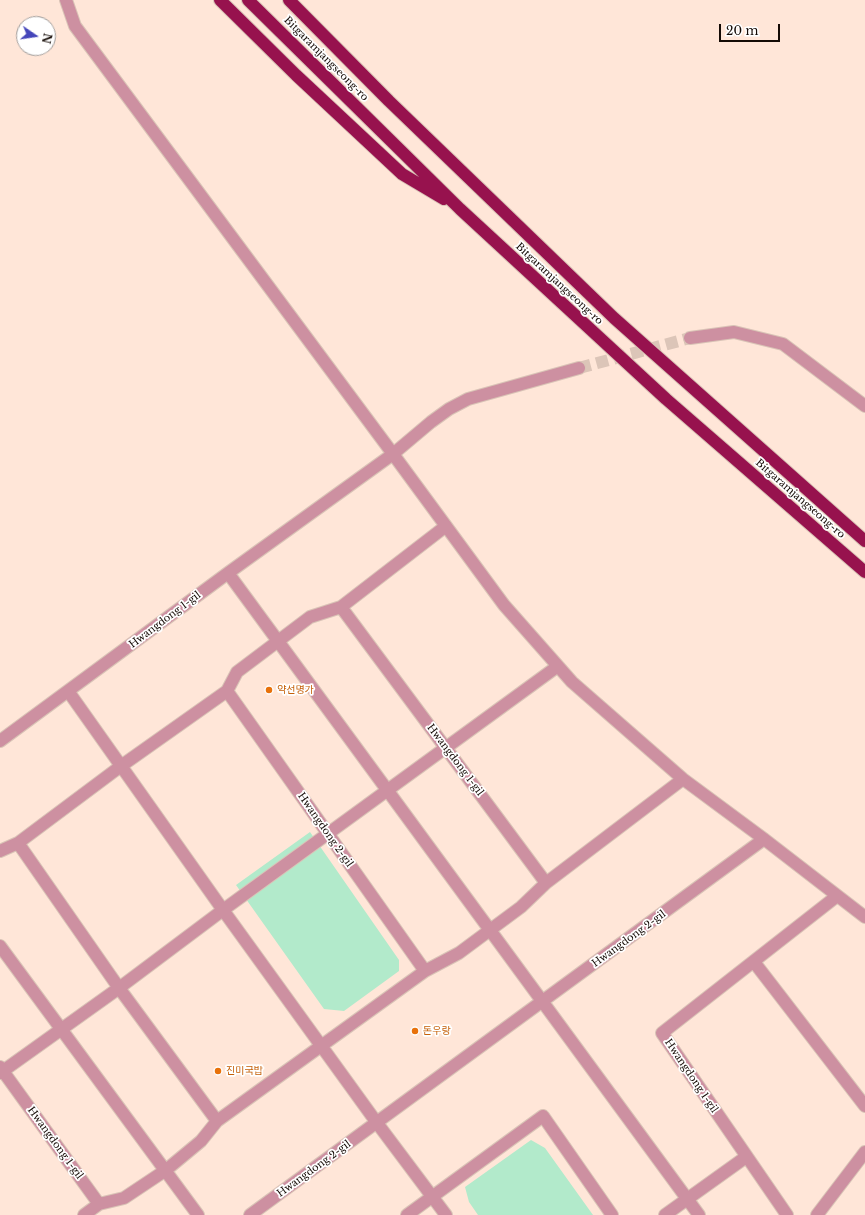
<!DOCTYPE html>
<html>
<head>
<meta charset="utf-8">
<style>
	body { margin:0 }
	#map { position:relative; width:865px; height:1215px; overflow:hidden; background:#ffe6d8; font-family:"Libre Baskerville",serif }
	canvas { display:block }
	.north { position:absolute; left:16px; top:16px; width:40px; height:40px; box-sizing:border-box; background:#fff; border:1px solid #a19d9b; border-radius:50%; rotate:103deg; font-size:11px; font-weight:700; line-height:16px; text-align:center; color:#140a05 }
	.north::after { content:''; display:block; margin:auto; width:14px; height:18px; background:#4445ba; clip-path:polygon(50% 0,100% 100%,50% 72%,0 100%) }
	.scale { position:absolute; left:719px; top:24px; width:61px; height:18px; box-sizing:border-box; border:2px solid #140a05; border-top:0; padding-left:5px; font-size:12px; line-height:14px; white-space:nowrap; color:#140a05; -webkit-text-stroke:3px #fff; paint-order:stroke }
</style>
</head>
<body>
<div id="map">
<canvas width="865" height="1215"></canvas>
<div class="north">N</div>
<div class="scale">20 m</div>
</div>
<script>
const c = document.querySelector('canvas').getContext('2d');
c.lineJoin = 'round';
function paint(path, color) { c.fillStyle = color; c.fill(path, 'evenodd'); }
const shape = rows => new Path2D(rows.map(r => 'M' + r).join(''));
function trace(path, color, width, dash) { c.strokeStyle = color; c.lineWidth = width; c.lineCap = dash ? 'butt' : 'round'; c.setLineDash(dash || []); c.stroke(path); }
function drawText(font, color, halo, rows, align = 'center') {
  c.font = font + ' "Libre Baskerville","Noto Sans KR",serif'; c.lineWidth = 3.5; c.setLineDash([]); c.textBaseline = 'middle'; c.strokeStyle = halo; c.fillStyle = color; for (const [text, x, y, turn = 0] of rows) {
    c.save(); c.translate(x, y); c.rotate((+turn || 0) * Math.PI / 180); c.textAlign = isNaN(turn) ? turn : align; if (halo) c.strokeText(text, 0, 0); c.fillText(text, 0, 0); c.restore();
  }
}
paint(shape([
	[310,832,399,960,399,971,344,1011,324,1009,236,885],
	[531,1140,545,1148,593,1215,478,1215,469,1202,465,1187]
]), '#b2eacb');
trace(shape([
	[579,368,690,338]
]), '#dcc5b8', 12, [12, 6]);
const minor = shape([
	[66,0,75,26,393,454,431,422,449,409,468,399,579,368],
	[690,338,734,332,783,344,865,406],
	[446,526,341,607,546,883,683,779],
	[228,573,699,1215],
	[68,691,223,910,377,1123,446,1215],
	[227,691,425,971,217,1121,119,988,18,843,121,766,227,691],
	[227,691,237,672,310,617,341,607],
	[0,741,228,573,393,454,504,605,572,682,683,779,764,839,865,917],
	[0,851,18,843],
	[0,946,198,1215],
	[754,962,865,1106],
	[425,971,459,953,521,907,546,883],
	[0,1067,99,1204,84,1215],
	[0,1073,119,988,223,910,558,666],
	[99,1204,124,1198,166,1170,201,1141,217,1121],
	[250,1215,764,839],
	[407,1215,543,1116,612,1215],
	[665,1215,746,1157],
	[787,1215,662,1033,837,896],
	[817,1215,865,1152]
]);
const highway = shape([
	[220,0,296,75,402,174,444,199],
	[248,0,460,209,666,399,865,572],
	[289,0,389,101,614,318,865,541]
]);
trace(minor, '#d9c3b6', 14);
trace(highway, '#d9c3b6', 14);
trace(minor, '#cd90a1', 12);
trace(highway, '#97124e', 12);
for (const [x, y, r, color] of [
	[269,690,4,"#e8710a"],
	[415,1031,4,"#e8710a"],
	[218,1071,4,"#e8710a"]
]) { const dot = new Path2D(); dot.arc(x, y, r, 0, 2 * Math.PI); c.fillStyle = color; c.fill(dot); trace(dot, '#fff', 1.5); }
drawText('10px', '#140a05', '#fff', [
	["Bitgaramjangseong-ro",326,59,45],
	["Bitgaramjangseong-ro",559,284,43],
	["Bitgaramjangseong-ro",800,499,41],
	["Hwangdong 1-gil",165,620,-37],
	["Hwangdong 1-gil",455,760,53],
	["Hwangdong 2-gil",325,830,55],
	["Hwangdong 2-gil",629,939,-36],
	["Hwangdong 1-gil",691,1076,56],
	["Hwangdong 1-gil",55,1143,54],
	["Hwangdong 2-gil",314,1169,-36]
]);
drawText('10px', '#c56008', '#fff', [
	["약선명가",277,690],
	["돈우랑",423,1031],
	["진미국밥",226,1071]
], 'left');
</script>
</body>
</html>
